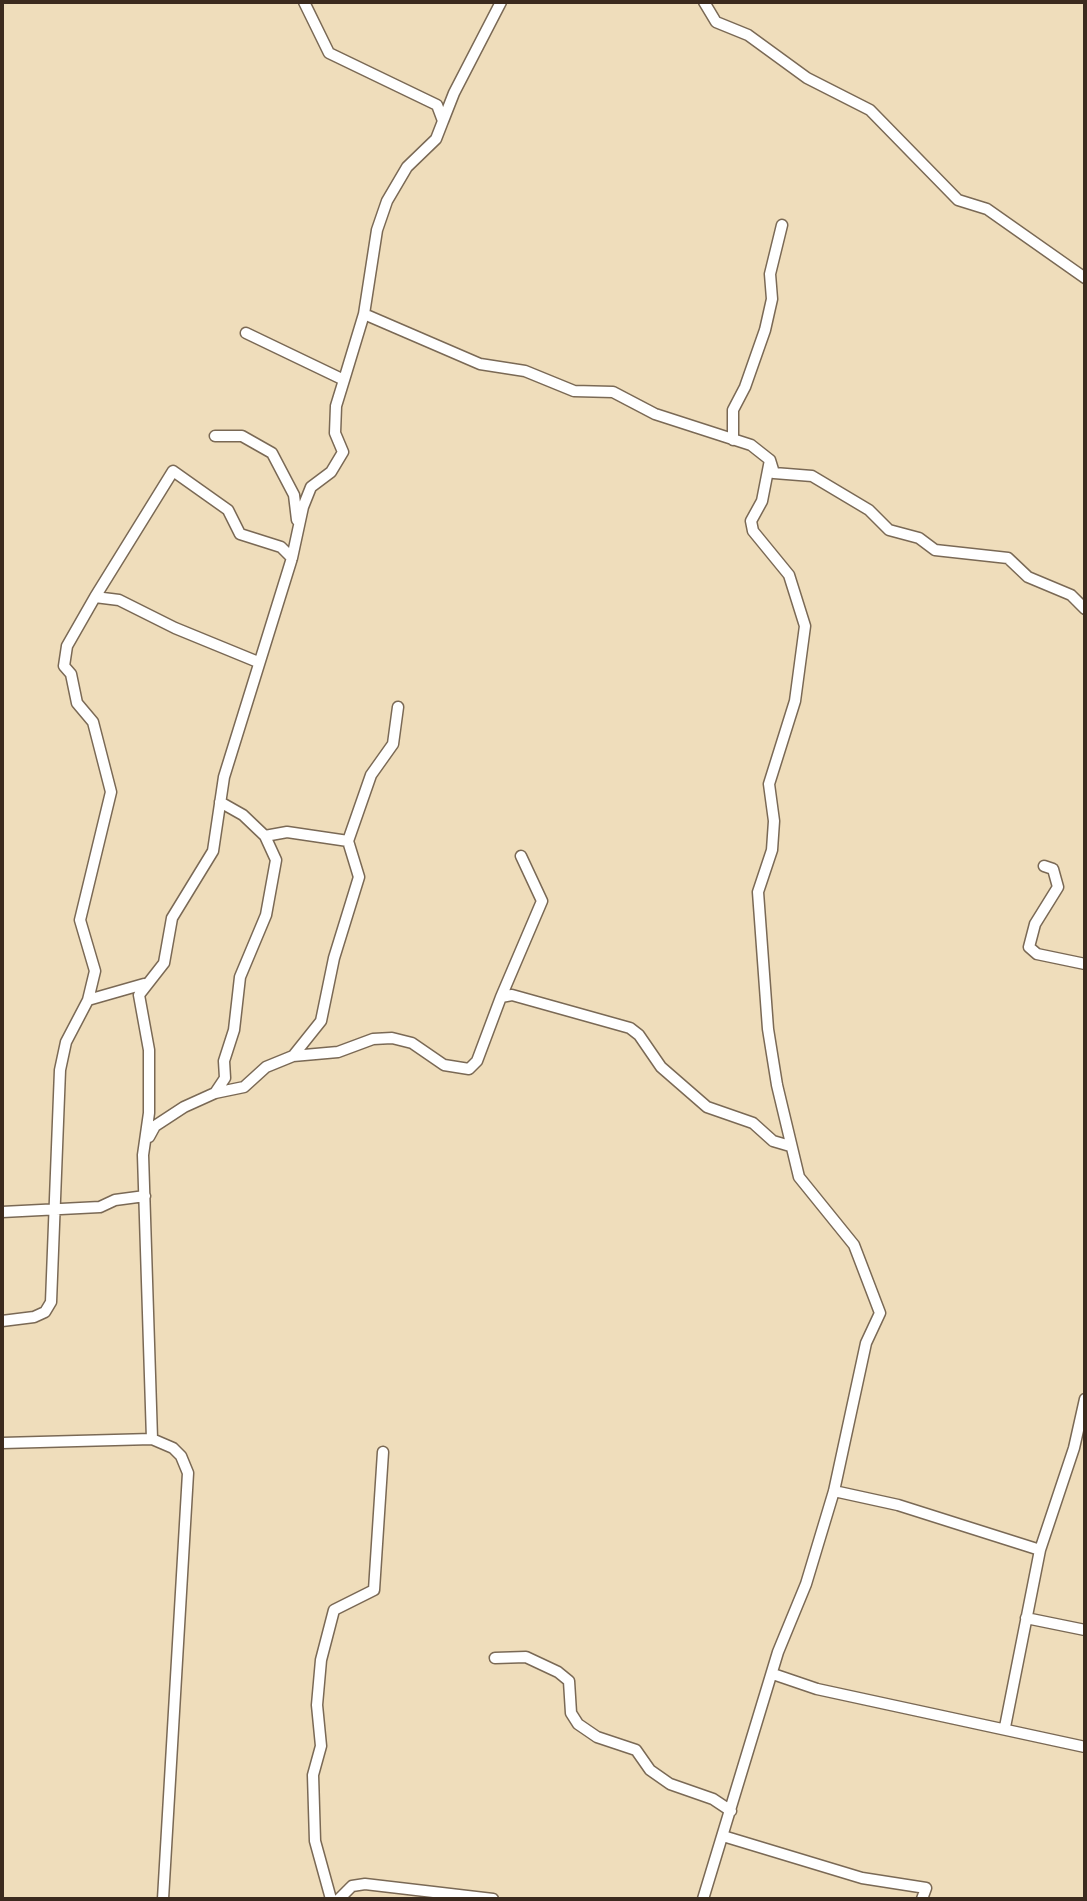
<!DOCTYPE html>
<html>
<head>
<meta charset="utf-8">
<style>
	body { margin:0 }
	#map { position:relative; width:1087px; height:1901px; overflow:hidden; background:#efddbb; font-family:Vollkorn,serif }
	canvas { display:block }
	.frame { position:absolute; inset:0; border:4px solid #3b2a1e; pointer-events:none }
</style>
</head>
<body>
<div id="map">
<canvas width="1087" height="1901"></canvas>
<div class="frame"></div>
</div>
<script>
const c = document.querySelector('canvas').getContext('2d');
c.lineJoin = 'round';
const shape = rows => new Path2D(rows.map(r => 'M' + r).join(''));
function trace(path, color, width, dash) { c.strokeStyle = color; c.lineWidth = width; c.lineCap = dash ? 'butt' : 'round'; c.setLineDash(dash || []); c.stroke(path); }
const minor = shape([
	[304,2,329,53,437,105,443,121,436,139,407,167,387,201,377,230,364,314,344,380],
	[704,2,716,22,748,35,807,78,870,110,958,200,987,209,1085,278],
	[443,121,454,93,501,2],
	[364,314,480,364,525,371,574,391,613,392,655,414,751,445,770,460,774,473,812,476,869,510,889,530,919,538,935,550,1008,558,1028,577,1071,595,1085,609],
	[215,436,242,436,272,453,294,495,297,520],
	[733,440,733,410,745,387,765,330,772,299,770,274,782,225],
	[95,597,173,471,228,510,240,534,281,547,292,558],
	[265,836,287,832,348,841],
	[1044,866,1053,869,1058,887,1035,924,1029,947,1037,954,1085,964],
	[501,997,542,901,521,856],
	[88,1000,95,971,80,920,111,792,93,722,77,703,71,674,64,666,67,646,95,597,119,600,175,628,258,662],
	[293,1056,321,1021,334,958,359,877,348,841,371,775,393,744,398,707],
	[215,1093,225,1078,224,1061,234,1030,240,977,266,915,276,860,265,836,243,815,220,802],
	[149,1137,155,1126,184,1107,215,1093,244,1087,266,1067,293,1056,338,1052,373,1039,392,1038,412,1043,444,1065,469,1069,477,1061,501,997,512,995,630,1028,639,1035,661,1067,707,1107,753,1123,773,1141,790,1146],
	[2,1212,100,1207,115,1200,145,1196],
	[2,1321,34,1317,45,1312,51,1302,60,1070,66,1042,88,1000,144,984],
	[2,1443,152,1439],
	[834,1491,898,1505,1040,1550,1074,1448,1085,1399],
	[1026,1618,1085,1630],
	[495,1658,526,1657,558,1672,569,1681,571,1713,578,1724,597,1737,636,1750,650,1770,670,1784,713,1799,731,1811],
	[773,1674,817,1689,1085,1747],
	[1005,1727,1040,1550],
	[723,1836,862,1878,926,1888,922,1899],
	[163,1899,188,1473,181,1456,173,1448,152,1439,143,1155,149,1113,149,1050,139,995,164,963,172,918,213,851,224,777,292,558,303,507,311,487,331,472,343,452,335,433,336,406,344,380,246,333],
	[331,1899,315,1841,313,1775,321,1746,317,1705,321,1660,334,1610,374,1590,383,1452],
	[339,1899,352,1886,365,1884,493,1899],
	[703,1899,778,1652,806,1584,834,1491,866,1343,880,1313,854,1245,799,1177,777,1085,768,1029,758,892,772,850,774,821,769,784,795,701,805,626,789,575,753,531,751,521,762,501,770,460]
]);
trace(minor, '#7a6955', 13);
trace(minor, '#fff', 10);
</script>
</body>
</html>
